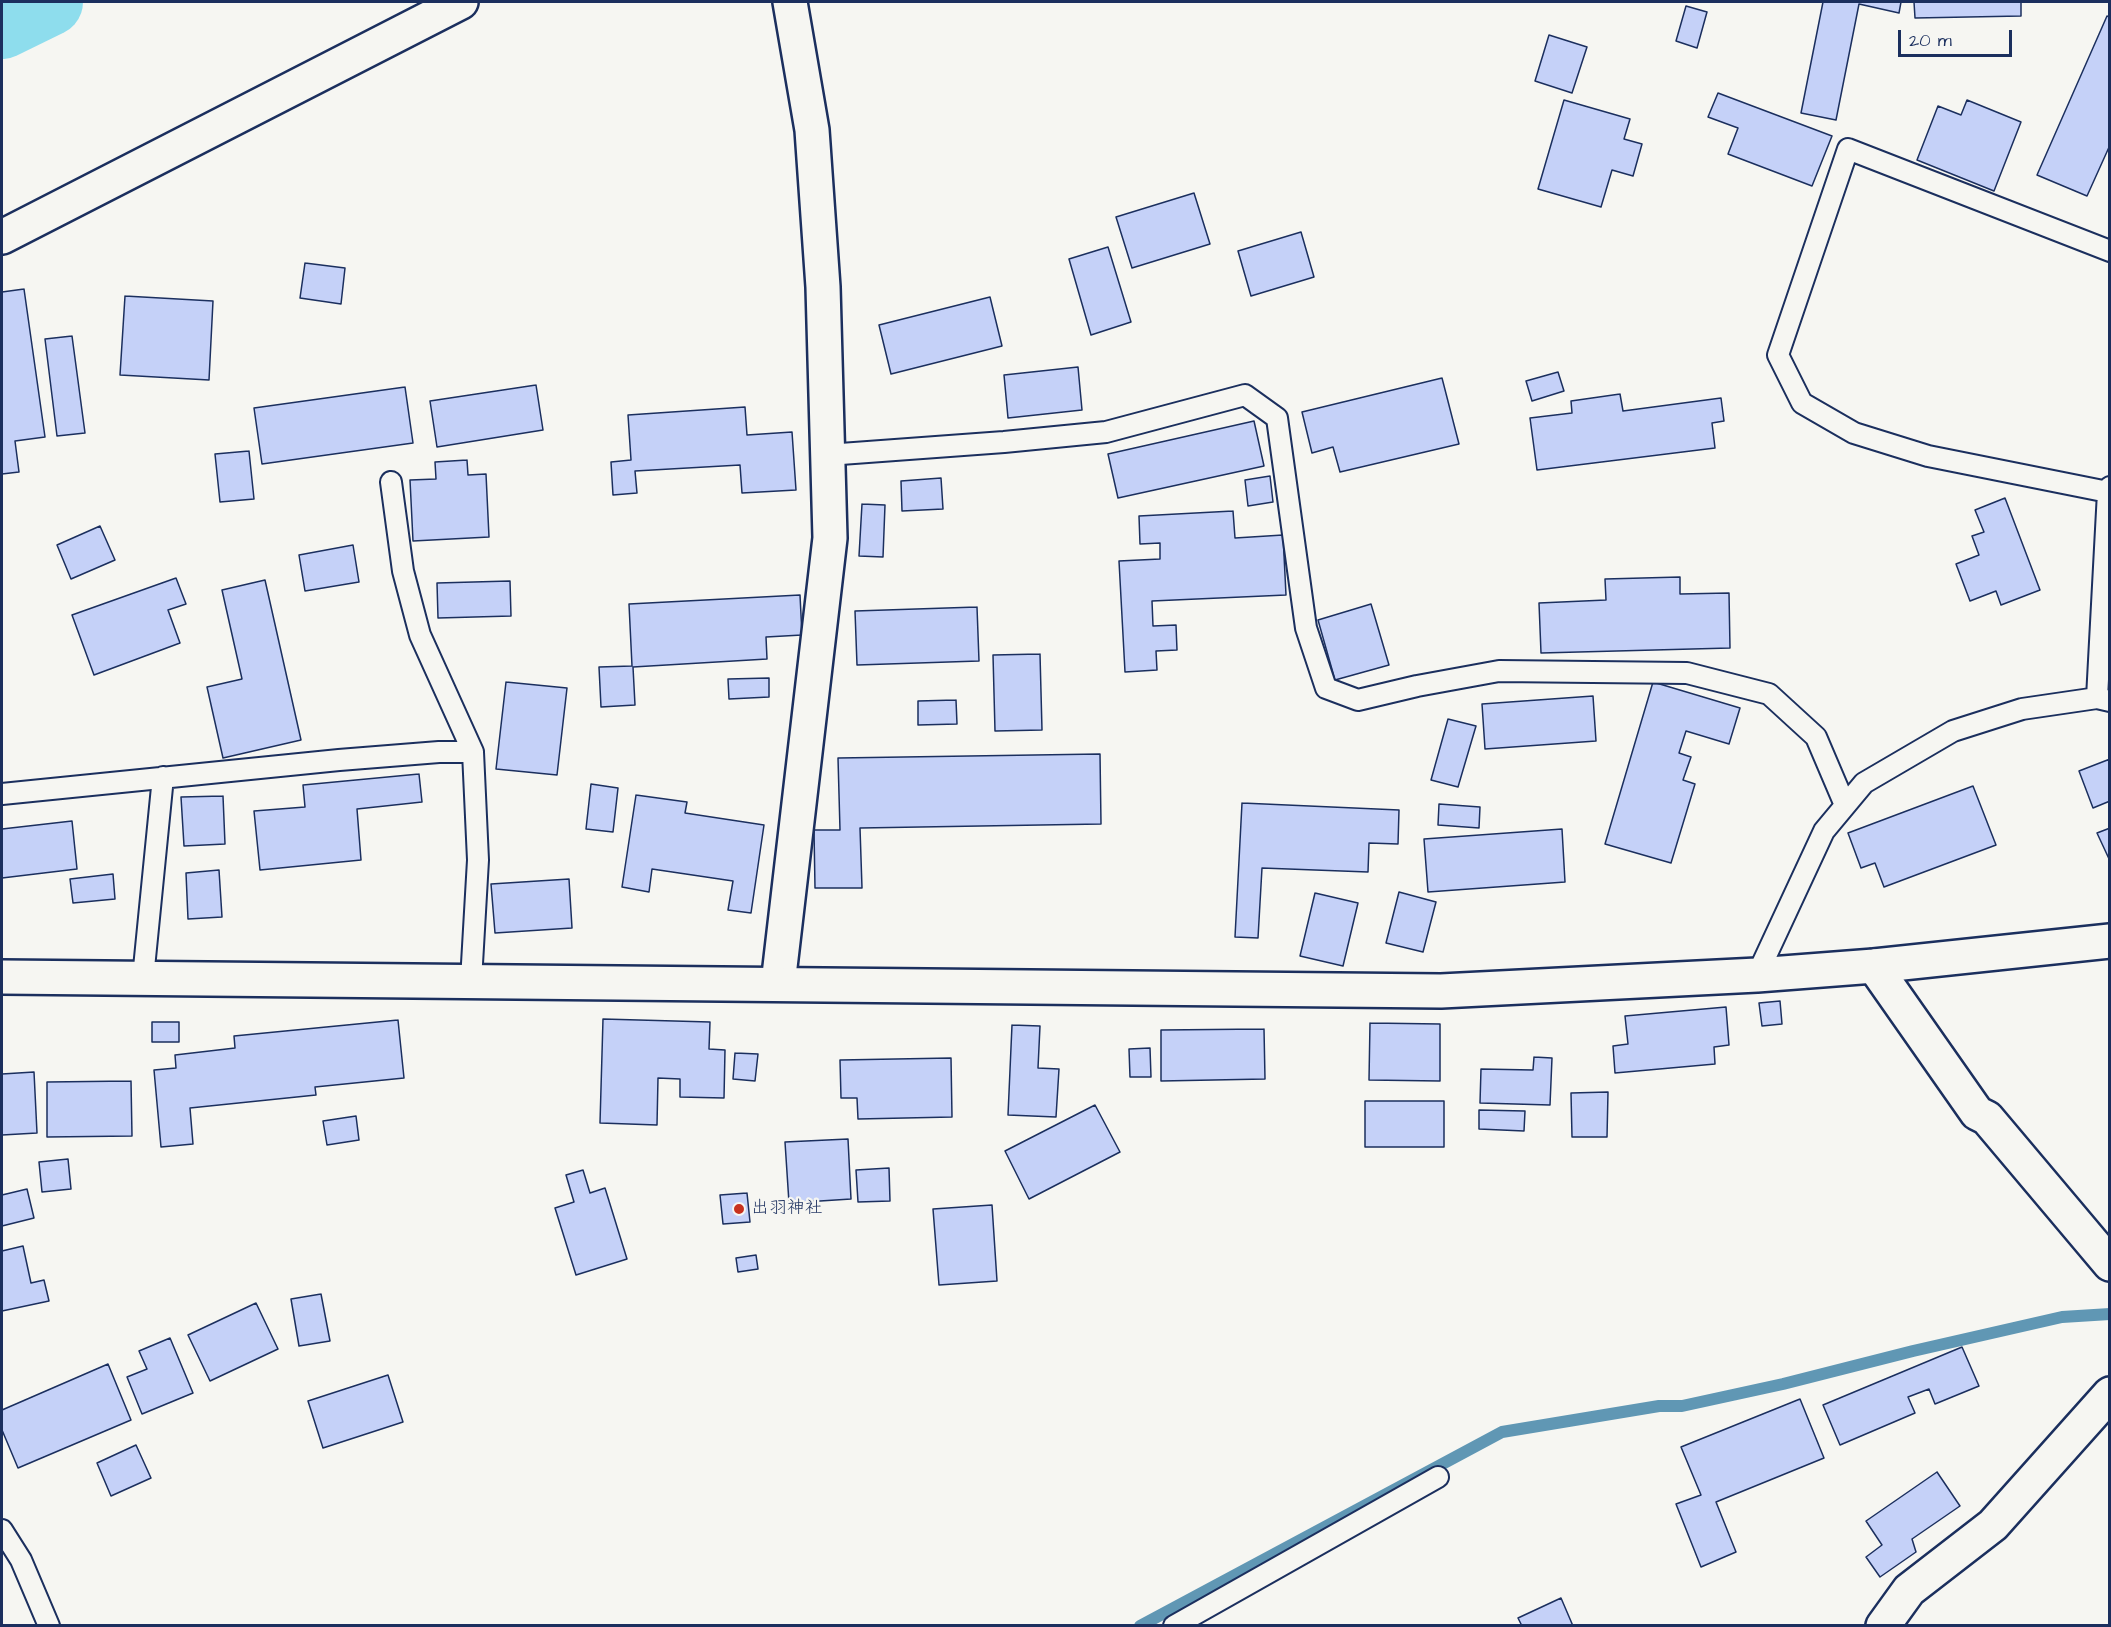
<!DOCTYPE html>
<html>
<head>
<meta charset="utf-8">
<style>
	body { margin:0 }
	#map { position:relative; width:2111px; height:1627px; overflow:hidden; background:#f6f6f2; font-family:"Architects Daughter",sans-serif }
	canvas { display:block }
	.frame { position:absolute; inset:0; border:3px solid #1b2f5e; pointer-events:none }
	.scale { position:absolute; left:1898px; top:30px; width:114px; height:27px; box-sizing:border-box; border:3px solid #1b2f5e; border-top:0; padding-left:8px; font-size:18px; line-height:21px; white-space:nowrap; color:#1b2f5e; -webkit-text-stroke:4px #f6f6f2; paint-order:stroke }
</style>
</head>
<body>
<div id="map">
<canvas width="2111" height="1627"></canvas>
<div class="frame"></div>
<div class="scale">20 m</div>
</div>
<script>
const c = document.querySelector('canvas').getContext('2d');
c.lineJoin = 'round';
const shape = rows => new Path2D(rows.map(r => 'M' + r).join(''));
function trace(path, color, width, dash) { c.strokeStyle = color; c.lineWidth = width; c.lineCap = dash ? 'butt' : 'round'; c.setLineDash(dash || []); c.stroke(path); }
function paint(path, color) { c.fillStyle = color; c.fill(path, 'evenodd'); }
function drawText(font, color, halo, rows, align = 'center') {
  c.font = font + ' "Architects Daughter","Klee One",sans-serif'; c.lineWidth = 4.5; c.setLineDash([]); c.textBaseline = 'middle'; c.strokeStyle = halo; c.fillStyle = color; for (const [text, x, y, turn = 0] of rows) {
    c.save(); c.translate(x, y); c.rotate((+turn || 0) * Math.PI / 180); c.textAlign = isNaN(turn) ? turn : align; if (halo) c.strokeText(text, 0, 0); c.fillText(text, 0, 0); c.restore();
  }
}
trace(shape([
	[1140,1626,1502,1432,1659,1406,1682,1406,1783,1384,1913,1351,2062,1317,2110,1314]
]), '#6097b4', 12);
trace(shape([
	[2,25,49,2]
]), '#8edded', 68);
const building = shape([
	[1823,2,1901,2,1899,13,1859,4,1836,120,1801,113,1823,2],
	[1914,2,2021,2,2021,16,1915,18,1914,2],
	[1686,6,1707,12,1697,48,1676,41,1686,6],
	[2107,16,2110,17,2110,145,2087,196,2037,175,2107,16],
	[1549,35,1587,47,1572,93,1535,81,1549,35],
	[1718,93,1832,136,1812,186,1728,154,1738,128,1708,117,1718,93],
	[1564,100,1630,119,1624,139,1642,144,1633,176,1612,170,1601,207,1538,189,1564,100],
	[1967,100,2021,122,1994,191,1917,160,1938,106,1961,115,1967,100],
	[1194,193,1210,244,1132,268,1116,217,1194,193],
	[1301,232,1314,277,1251,296,1238,251,1301,232],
	[1108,247,1131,322,1091,335,1069,259,1108,247],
	[305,263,345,268,341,304,300,298,305,263],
	[24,289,45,437,15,441,19,472,2,474,2,292,24,289],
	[125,296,213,301,209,380,120,375,125,296],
	[990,297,1002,346,891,374,879,325,990,297],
	[72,336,85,433,57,436,45,339,72,336],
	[1078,367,1082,410,1008,418,1004,375,1078,367],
	[1558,372,1564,391,1532,401,1526,381,1558,372],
	[1442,378,1459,444,1340,472,1333,447,1312,453,1302,412,1442,378],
	[536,385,543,430,437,447,430,401,536,385],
	[405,387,413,443,262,464,254,408,405,387],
	[1620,394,1623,411,1721,398,1724,421,1712,423,1715,448,1537,470,1530,418,1572,413,1571,401,1620,394],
	[745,407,747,435,792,432,796,490,742,493,740,465,635,471,637,493,613,495,611,462,631,460,628,415,745,407],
	[1254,421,1264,466,1118,498,1108,454,1254,421],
	[249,451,254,499,220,502,215,454,249,451],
	[467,460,468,475,486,474,489,537,413,541,410,480,436,479,435,462,467,460],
	[1270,476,1273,502,1248,506,1245,480,1270,476],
	[941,478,943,509,902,511,901,481,941,478],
	[2005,498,2040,590,2001,605,1996,591,1970,601,1956,564,1979,555,1972,536,1984,532,1975,510,2005,498],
	[862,504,885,505,883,557,859,556,862,504],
	[1233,511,1235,538,1283,535,1286,595,1152,601,1153,626,1176,625,1177,650,1156,651,1157,670,1125,672,1119,561,1160,559,1160,543,1140,544,1139,516,1233,511],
	[100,526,115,560,71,579,57,545,100,526],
	[353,545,359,582,305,591,299,555,353,545],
	[1680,577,1680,594,1729,593,1730,648,1541,653,1539,603,1606,600,1605,579,1680,577],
	[176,578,186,604,168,610,180,643,94,675,72,615,176,578],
	[265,580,301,740,223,758,207,687,242,679,222,590,265,580],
	[510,581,511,616,438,618,437,583,510,581],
	[800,595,802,635,766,637,767,659,633,667,635,705,601,707,599,667,632,666,629,604,800,595],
	[1371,604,1389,665,1335,680,1318,620,1371,604],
	[977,607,979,661,857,665,855,611,977,607],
	[1040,654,1042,730,995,731,993,655,1040,654],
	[769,678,769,697,729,699,728,679,769,678],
	[506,682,567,688,557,775,496,769,506,682],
	[1653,682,1740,708,1729,744,1686,731,1679,753,1691,757,1683,780,1695,784,1671,863,1605,844,1653,682],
	[1593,696,1596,741,1485,749,1482,704,1593,696],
	[956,700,957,724,918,725,918,701,956,700],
	[1448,719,1476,726,1458,787,1431,780,1448,719],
	[1100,754,1101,824,860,828,862,888,815,888,814,830,840,830,838,758,1100,754],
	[2110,759,2110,801,2093,808,2079,771,2110,759],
	[419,774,422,802,357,809,361,860,260,870,254,811,305,807,303,785,419,774],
	[591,784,618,788,613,832,586,829,591,784],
	[1973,786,1996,845,1884,887,1875,863,1861,868,1848,833,1973,786],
	[636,795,687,802,685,813,764,825,751,913,728,910,733,881,652,869,649,892,622,887,636,795],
	[223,796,225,844,184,846,181,797,223,796],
	[1242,803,1399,810,1398,844,1369,843,1368,872,1262,868,1258,938,1235,937,1242,803],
	[1439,804,1480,807,1479,828,1438,825,1439,804],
	[72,821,77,869,2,878,2,829,72,821],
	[2110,828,2110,861,2097,833,2110,828],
	[1562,829,1565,882,1428,892,1424,839,1562,829],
	[219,870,222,917,188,919,186,873,219,870],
	[113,874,115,899,73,903,70,879,113,874],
	[569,879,572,928,495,933,491,884,569,879],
	[1399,892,1436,902,1423,952,1386,943,1399,892],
	[1315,893,1358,903,1343,966,1300,956,1315,893],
	[1780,1001,1782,1024,1762,1026,1759,1003,1780,1001],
	[1726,1007,1729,1045,1714,1047,1715,1064,1615,1073,1613,1046,1628,1044,1625,1016,1726,1007],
	[603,1019,710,1022,709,1049,725,1050,724,1098,680,1097,680,1079,658,1078,657,1125,600,1123,603,1019],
	[398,1020,404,1078,315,1087,316,1095,190,1108,193,1144,161,1147,154,1070,176,1068,175,1055,235,1048,234,1036,398,1020],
	[152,1022,179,1022,179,1042,152,1042,152,1022],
	[1370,1023,1440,1024,1440,1081,1369,1080,1370,1023],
	[1012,1025,1040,1026,1038,1068,1059,1069,1056,1117,1008,1115,1012,1025],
	[1264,1029,1265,1079,1161,1081,1161,1030,1264,1029],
	[1150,1048,1151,1077,1130,1077,1129,1049,1150,1048],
	[735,1053,758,1054,755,1081,733,1079,735,1053],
	[1534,1057,1552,1058,1550,1105,1480,1103,1481,1069,1533,1070,1534,1057],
	[951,1058,952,1117,858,1119,857,1098,841,1098,840,1060,951,1058],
	[34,1072,37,1133,2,1135,2,1074,34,1072],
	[131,1081,132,1136,47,1137,47,1082,131,1081],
	[1608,1092,1607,1137,1572,1137,1571,1093,1608,1092],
	[1365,1101,1444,1101,1444,1147,1365,1147,1365,1101],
	[1095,1105,1120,1152,1029,1199,1005,1151,1095,1105],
	[1479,1110,1525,1111,1524,1131,1479,1129,1479,1110],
	[356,1116,359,1140,327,1145,323,1121,356,1116],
	[848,1139,851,1199,789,1203,785,1142,848,1139],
	[68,1159,71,1189,42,1192,39,1162,68,1159],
	[889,1168,890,1201,858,1202,856,1170,889,1168],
	[583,1170,590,1193,605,1188,627,1259,576,1275,555,1208,574,1202,566,1175,583,1170],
	[27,1189,34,1218,2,1226,2,1195,27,1189],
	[747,1193,750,1222,723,1224,720,1195,747,1193],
	[992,1205,997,1281,939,1285,933,1209,992,1205],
	[23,1246,31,1283,44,1280,49,1301,2,1311,2,1251,23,1246],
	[756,1255,758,1269,738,1272,736,1258,756,1255],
	[321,1294,330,1341,299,1346,291,1299,321,1294],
	[256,1303,278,1349,210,1381,188,1335,256,1303],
	[170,1338,193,1393,142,1414,127,1377,147,1369,139,1351,170,1338],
	[1962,1347,1979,1386,1935,1404,1929,1389,1908,1397,1915,1413,1840,1445,1823,1405,1962,1347],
	[108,1364,131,1420,18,1468,2,1430,2,1410,108,1364],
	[388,1375,403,1422,323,1448,308,1401,388,1375],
	[1800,1399,1824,1458,1716,1502,1736,1552,1701,1567,1676,1504,1701,1495,1681,1447,1800,1399],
	[136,1445,151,1478,111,1496,97,1463,136,1445],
	[1937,1472,1960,1506,1912,1539,1916,1552,1880,1577,1866,1557,1882,1545,1866,1521,1937,1472],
	[1561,1598,1573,1626,1522,1626,1518,1618,1561,1598]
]);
paint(building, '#c5d1f8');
trace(building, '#1b2f5e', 1.5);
const lane = shape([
	[827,455,1004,442,1106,432,1245,395,1277,418,1306,628,1326,688,1358,700,1417,686,1499,671,1687,673,1769,694,1816,737,1845,805],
	[391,482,403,571,420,635,473,752,478,860,471,981],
	[2108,492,1928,456,1854,433,1802,403,1778,355,1848,149,2110,251],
	[2097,698,2108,492,2110,487],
	[2,794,339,760,439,752,473,752],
	[1757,975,1824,831,1864,783,1953,731,2022,709,2097,698,2110,701],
	[143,978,163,777],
	[2,1530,21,1560,49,1626],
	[1174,1626,1438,1477]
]);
const street = shape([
	[2,237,461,2],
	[1874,966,1977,1113,1987,1118,2110,1264],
	[778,984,830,538,823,287,812,130,790,2],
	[1883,1626,1909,1590,1993,1525,2110,1394]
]);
const secondary = shape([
	[2,977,1441,991,1757,975,1874,966,2110,941]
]);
trace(lane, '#1b2f5e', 24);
trace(street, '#1b2f5e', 38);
trace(secondary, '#1b2f5e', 38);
trace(lane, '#f6f6f2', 20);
trace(street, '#f6f6f2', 33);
trace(secondary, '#f6f6f2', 33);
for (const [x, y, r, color] of [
	[739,1209,6,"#c8321e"]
]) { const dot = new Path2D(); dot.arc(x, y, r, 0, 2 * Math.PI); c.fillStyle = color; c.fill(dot); trace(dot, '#f6f6f2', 2); }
drawText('18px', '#1b2f5e', '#f6f6f2', [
	["出羽神社",751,1209]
], 'left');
</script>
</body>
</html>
